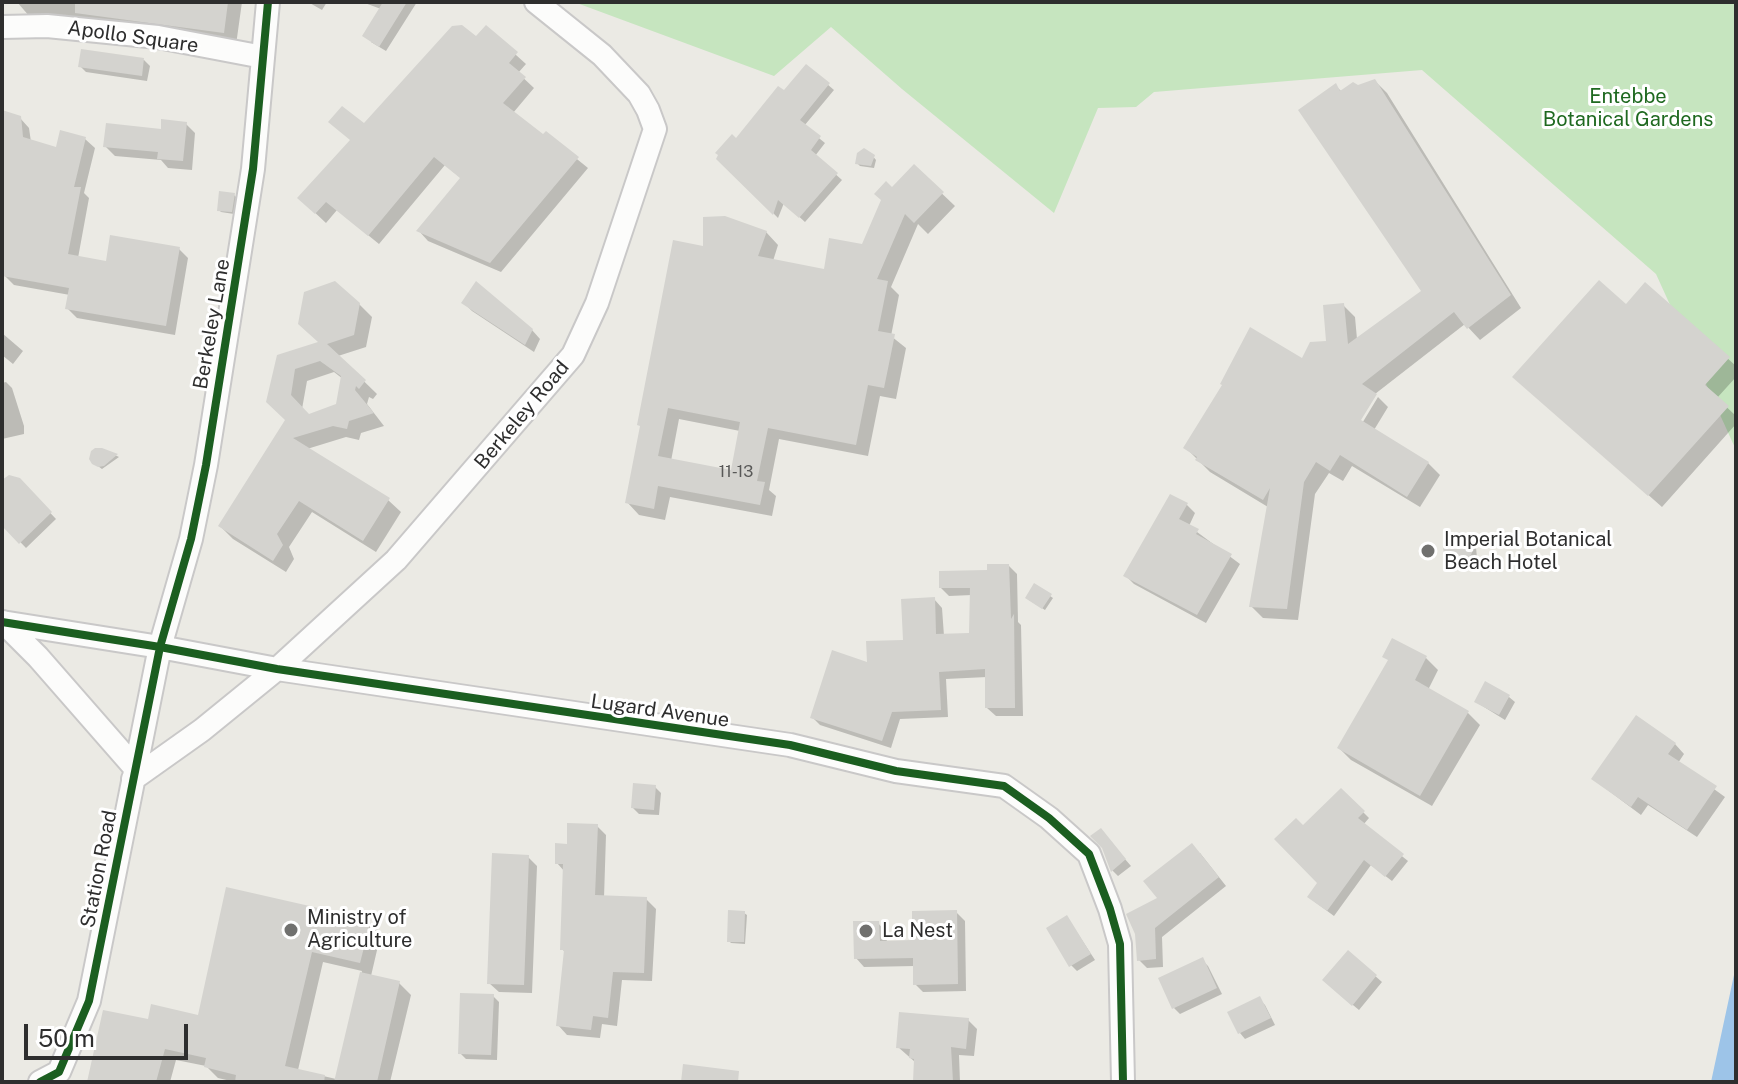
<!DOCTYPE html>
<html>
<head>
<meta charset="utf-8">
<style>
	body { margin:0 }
	#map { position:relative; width:1738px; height:1084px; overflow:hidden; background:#ebeae4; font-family:"Public Sans",sans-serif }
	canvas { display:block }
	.frame { position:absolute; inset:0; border:4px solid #2e2e2e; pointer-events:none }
	.scale { position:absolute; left:24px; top:1024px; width:164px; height:36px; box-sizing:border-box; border:4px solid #2e2e2e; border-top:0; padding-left:10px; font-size:24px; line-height:28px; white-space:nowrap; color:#2e2e2e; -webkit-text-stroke:6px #fff; paint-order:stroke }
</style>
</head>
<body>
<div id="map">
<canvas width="1738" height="1084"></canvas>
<div class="frame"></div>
<div class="scale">50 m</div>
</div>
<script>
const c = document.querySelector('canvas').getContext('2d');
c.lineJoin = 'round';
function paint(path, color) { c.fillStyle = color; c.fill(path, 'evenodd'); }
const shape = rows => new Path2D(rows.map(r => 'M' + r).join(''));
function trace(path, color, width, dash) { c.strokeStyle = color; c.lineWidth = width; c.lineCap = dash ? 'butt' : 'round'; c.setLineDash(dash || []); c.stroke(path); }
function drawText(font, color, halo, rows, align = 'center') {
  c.font = font + ' "Public Sans",sans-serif'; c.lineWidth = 6; c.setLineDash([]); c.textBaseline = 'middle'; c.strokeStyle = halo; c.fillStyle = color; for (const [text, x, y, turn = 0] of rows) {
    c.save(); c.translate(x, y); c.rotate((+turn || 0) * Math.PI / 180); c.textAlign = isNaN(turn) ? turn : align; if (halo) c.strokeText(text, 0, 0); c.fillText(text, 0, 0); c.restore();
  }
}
paint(shape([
	[574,2,1736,2,1736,450,1656,274,1422,70,1154,92,1136,107,1098,108,1054,213,902,89,831,27,774,76]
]), '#c6e5bf');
paint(shape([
	[1736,954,1736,1082,1711,1082,1734,975]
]), '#9dc4e8');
paint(shape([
	[17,2,242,2,236,45,30,17],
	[308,2,327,2,322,10],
	[362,2,417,2,386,51,371,42,381,9],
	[486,28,526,64,518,73,534,88,513,113,543,137,546,134,588,168,501,272,428,241,419,231,462,179,445,165,379,244,337,210,326,223,310,208,365,126,476,39],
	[144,60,150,66,147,81,86,72,80,66],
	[806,66,834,90,804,126,825,143,815,156,842,180,805,222,784,203,778,218,719,158,784,93],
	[1375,81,1387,93,1521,308,1480,340,1465,324,1375,394,1354,428,1358,430,1378,397,1388,407,1374,430,1428,463,1440,475,1420,507,1352,466,1343,481,1329,473,1315,494,1298,620,1263,618,1251,606,1268,507,1210,472,1186,448,1328,343,1343,305,1355,317,1357,339,1423,291,1336,86,1342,92],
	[2,112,20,118,29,128,31,142,57,150,85,139,95,148,84,193,89,198,78,258,108,263,179,249,188,258,175,335,77,318,67,308,70,295,14,285,4,275],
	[186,124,195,133,192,170,168,168,161,160,115,156,105,146],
	[870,153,876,160,874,168,860,166,857,163],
	[914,167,955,206,928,234,918,224,891,287,899,295,891,336,906,348,896,399,880,396,868,456,779,439,769,490,776,496,772,516,670,497,665,520,639,515,627,502,705,248,766,232,778,245,773,261,826,271,863,246,892,190],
	[679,419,740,431,732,472,671,461],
	[234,195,236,197,234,214,221,212,219,210],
	[1646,285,1736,366,1736,377,1717,398,1736,416,1736,424,1662,507,1528,389,1626,306],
	[463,302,532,330,540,339,534,352,472,311],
	[359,304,372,317,366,347,338,356,377,394,373,399,369,397,367,404,384,426,361,433,359,440,346,437,307,449,388,500,401,512,376,552,312,512,289,547,294,559,286,572,233,539,220,526,287,421,278,356,321,343],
	[334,372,343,379,338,406,309,416,302,409,307,381],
	[2,333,23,351,13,364,2,355],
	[6,382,12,388,24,426,24,434,2,439,2,383],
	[102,450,117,456,119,457,102,469,95,464],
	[19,480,56,519,26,548,2,523,2,483],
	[1186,504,1195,513,1189,526,1240,564,1206,623,1134,584,1125,575],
	[1459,535,1476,547,1477,558,1470,566,1459,566,1448,555,1446,544,1448,539],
	[1009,566,1017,574,1018,622,1021,625,1023,716,996,716,987,708,987,677,946,679,948,717,900,719,891,748,820,725,812,717,869,665,905,641,934,599,942,608,944,636,971,635,972,595,949,596,941,588],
	[1050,596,1053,598,1045,610,1029,600],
	[1393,640,1426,658,1438,670,1428,690,1468,713,1480,725,1432,806,1351,760,1339,748,1390,661],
	[1509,697,1515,702,1505,720,1476,702],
	[1675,744,1684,754,1678,763,1725,797,1697,837,1648,805,1641,815,1593,779],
	[655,787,661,793,659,815,639,814,633,808],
	[1341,790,1369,818,1363,825,1408,861,1392,881,1371,865,1334,916,1315,902,1319,883,1303,828],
	[597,826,606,835,604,898,646,899,656,909,652,981,622,980,617,1026,602,1024,600,1038,567,1035,558,1025,566,953,562,949,565,872,557,863,569,846],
	[1106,837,1131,866,1118,876,1112,870],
	[1200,853,1226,886,1162,937,1163,967,1147,968,1139,960,1160,899],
	[528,857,537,866,532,993,499,992,489,983],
	[227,889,370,922,381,933,371,976,399,983,411,995,390,1082,235,1082,218,1078,206,1066,176,1060,170,1082,90,1082,150,1021,200,1018],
	[323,962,362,971,336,1079,298,1070],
	[744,913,747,915,745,944,731,943,729,941],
	[957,913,965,921,966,991,923,992,915,984,915,966,864,967,856,958,878,923,886,932,887,943,914,942],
	[1067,917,1095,960,1077,971,1071,965],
	[1348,952,1382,982,1359,1010,1330,986],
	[1202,960,1208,966,1222,994,1180,1014,1174,1008],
	[493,996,499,1002,497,1060,466,1059,460,1053],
	[1259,999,1265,1005,1275,1025,1245,1039,1240,1033],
	[968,1020,977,1029,974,1056,959,1055,960,1082,915,1082,915,1062,898,1047]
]), '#0003');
paint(shape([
	[75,2,228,2,224,33,75,13],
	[383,2,407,2,379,47,362,36],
	[462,25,476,36,486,25,518,52,509,63,526,77,503,103,543,134,546,131,579,157,490,263,416,231,460,178,434,157,368,236,326,202,315,214,297,198,350,140,328,122,342,106,364,123,452,26],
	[81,49,144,58,142,76,78,67],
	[806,64,830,83,800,120,821,136,811,150,838,173,799,218,778,200,773,215,716,159,718,155,715,153,732,134,736,138,778,86,784,90],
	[1375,79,1511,295,1467,329,1454,312,1362,384,1377,394,1361,420,1429,462,1407,497,1340,455,1330,471,1316,462,1304,482,1287,609,1249,607,1270,488,1263,500,1195,460,1197,457,1183,448,1222,385,1220,384,1250,327,1302,358,1310,342,1326,341,1323,305,1344,303,1348,344,1421,291,1298,110,1336,83,1340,91,1353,82,1358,85],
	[2,110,21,116,23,137,56,147,60,130,86,137,74,187,81,187,68,254,106,261,110,235,180,247,166,326,65,309,69,288,2,276],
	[161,119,187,122,183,161,157,159,158,152,103,147,106,123,161,129],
	[864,148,875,155,871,166,855,164,857,153],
	[914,164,944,192,914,223,905,214,877,279,888,281,878,331,895,334,884,388,868,385,856,445,768,428,757,481,765,482,760,505,658,486,654,509,625,503,640,426,637,425,673,240,703,246,703,217,725,216,767,231,758,256,824,269,829,238,862,244,881,200,874,194,886,181,892,187],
	[668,408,740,422,731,470,658,456],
	[219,191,235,193,232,212,217,211],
	[1599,280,1626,304,1645,282,1730,357,1705,385,1729,406,1648,496,1512,377],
	[335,281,360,303,354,335,327,344,366,380,359,389,356,386,355,390,374,413,349,421,347,429,333,426,293,438,390,498,363,541,299,501,277,534,283,545,273,561,218,526,285,420,266,402,277,355,318,342,298,324,304,292],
	[320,361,341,376,336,404,309,414,291,395,295,369],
	[476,281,533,329,525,345,461,303],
	[95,448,102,448,118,454,104,466,98,467,92,464,89,459,91,451],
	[9,475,20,478,52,512,19,544,2,526,2,480],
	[1170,494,1188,503,1179,519,1199,529,1196,534,1232,554,1197,615,1123,576],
	'1443 547a15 15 0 1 1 30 0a15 15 0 1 1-30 0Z',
	[987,564,1009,564,1011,619,1014,614,1015,708,985,708,985,669,939,672,941,710,892,712,882,741,810,718,832,650,867,662,866,641,903,640,901,599,935,597,936,634,969,633,970,588,939,588,939,571,987,570],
	[1034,583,1052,594,1042,609,1025,598],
	[1392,638,1427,656,1415,680,1469,711,1420,796,1337,748,1388,660,1382,657],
	[1485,681,1510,695,1499,715,1474,702],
	[1636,715,1676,743,1668,754,1717,786,1687,830,1638,797,1631,807,1591,779],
	[633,783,656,785,654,810,631,808],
	[1341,788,1365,811,1358,818,1404,854,1385,877,1364,860,1327,911,1307,897,1317,883,1274,839,1296,818,1303,825],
	[567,823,598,824,595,895,647,897,644,973,613,972,608,1018,593,1016,591,1030,556,1026,564,950,560,950,563,864,555,864,555,843,567,844],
	[1101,828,1126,859,1111,872,1102,848,1090,836],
	[1192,843,1219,877,1155,928,1156,959,1137,961,1135,934,1126,914,1157,898,1143,881],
	[492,853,529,855,524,985,487,984],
	[226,887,371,920,360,963,312,952,285,1066,325,1075,324,1082,235,1082,236,1075,204,1067,206,1058,165,1049,156,1082,87,1082,103,1010,148,1019,151,1004,198,1015],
	[728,910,745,911,744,942,727,942],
	[957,910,958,984,913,985,913,958,854,959,853,921,879,921,880,941,912,940,912,911],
	[1067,915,1091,954,1069,967,1046,928],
	[1348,950,1377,975,1352,1006,1322,980],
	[1203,957,1217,988,1172,1009,1158,978],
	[360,972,400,981,377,1082,334,1082],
	[460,993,494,994,491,1055,458,1054],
	[1260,996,1271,1018,1238,1034,1227,1012],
	[899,1012,969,1018,966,1049,951,1047,953,1082,913,1082,914,1059,909,1058,910,1049,896,1048],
	[683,1064,739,1071,738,1082,681,1082]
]), '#d4d3cf');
const minor = shape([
	[2,27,47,26,158,37,263,57],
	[2,622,160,647,277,669,790,745,896,771,1004,786,1049,818,1089,854,1110,909,1120,944,1123,1082],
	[3,622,38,657,136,769],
	[133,779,202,730,277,669,396,560,573,355,597,303,655,129,648,110,639,94,602,55,536,2],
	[40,1082,59,1072,89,1001,160,647,191,539,206,465,253,169,268,2]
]);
trace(minor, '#c9c8c8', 26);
trace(minor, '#fcfcfb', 22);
trace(shape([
	[2,622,160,647,277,669,790,745,896,771,1004,786,1049,818,1089,854,1110,909,1120,944,1123,1082],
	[40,1082,59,1072,89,1001,160,647,191,539,206,465,253,169,268,2]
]), '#1b5e20', 8);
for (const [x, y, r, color] of [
	[1428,551,8,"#70706e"],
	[291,930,8,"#70706e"],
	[866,931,8,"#70706e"]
]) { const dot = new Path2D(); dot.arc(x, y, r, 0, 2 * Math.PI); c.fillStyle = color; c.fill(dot); trace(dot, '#fff', 3); }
drawText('16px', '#585857', null, [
	["11-13",736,472]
]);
drawText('20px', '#2e2e2e', '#fff', [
	["Apollo Square",133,37,8],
	["Berkeley Lane",212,324,-80],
	["Berkeley Road",522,415,-50],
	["Lugard Avenue",660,711,8],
	["Station Road",99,869,-79]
]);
drawText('20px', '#1f6920', '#fff', [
	["Entebbe",1628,97],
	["Botanical Gardens",1628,120]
]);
drawText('20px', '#2e2e2e', '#fff', [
	["Imperial Botanical",1444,540],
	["Beach Hotel",1444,563],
	["Ministry of",307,918],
	["Agriculture",307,941],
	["La Nest",882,931]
], 'left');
</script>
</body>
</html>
